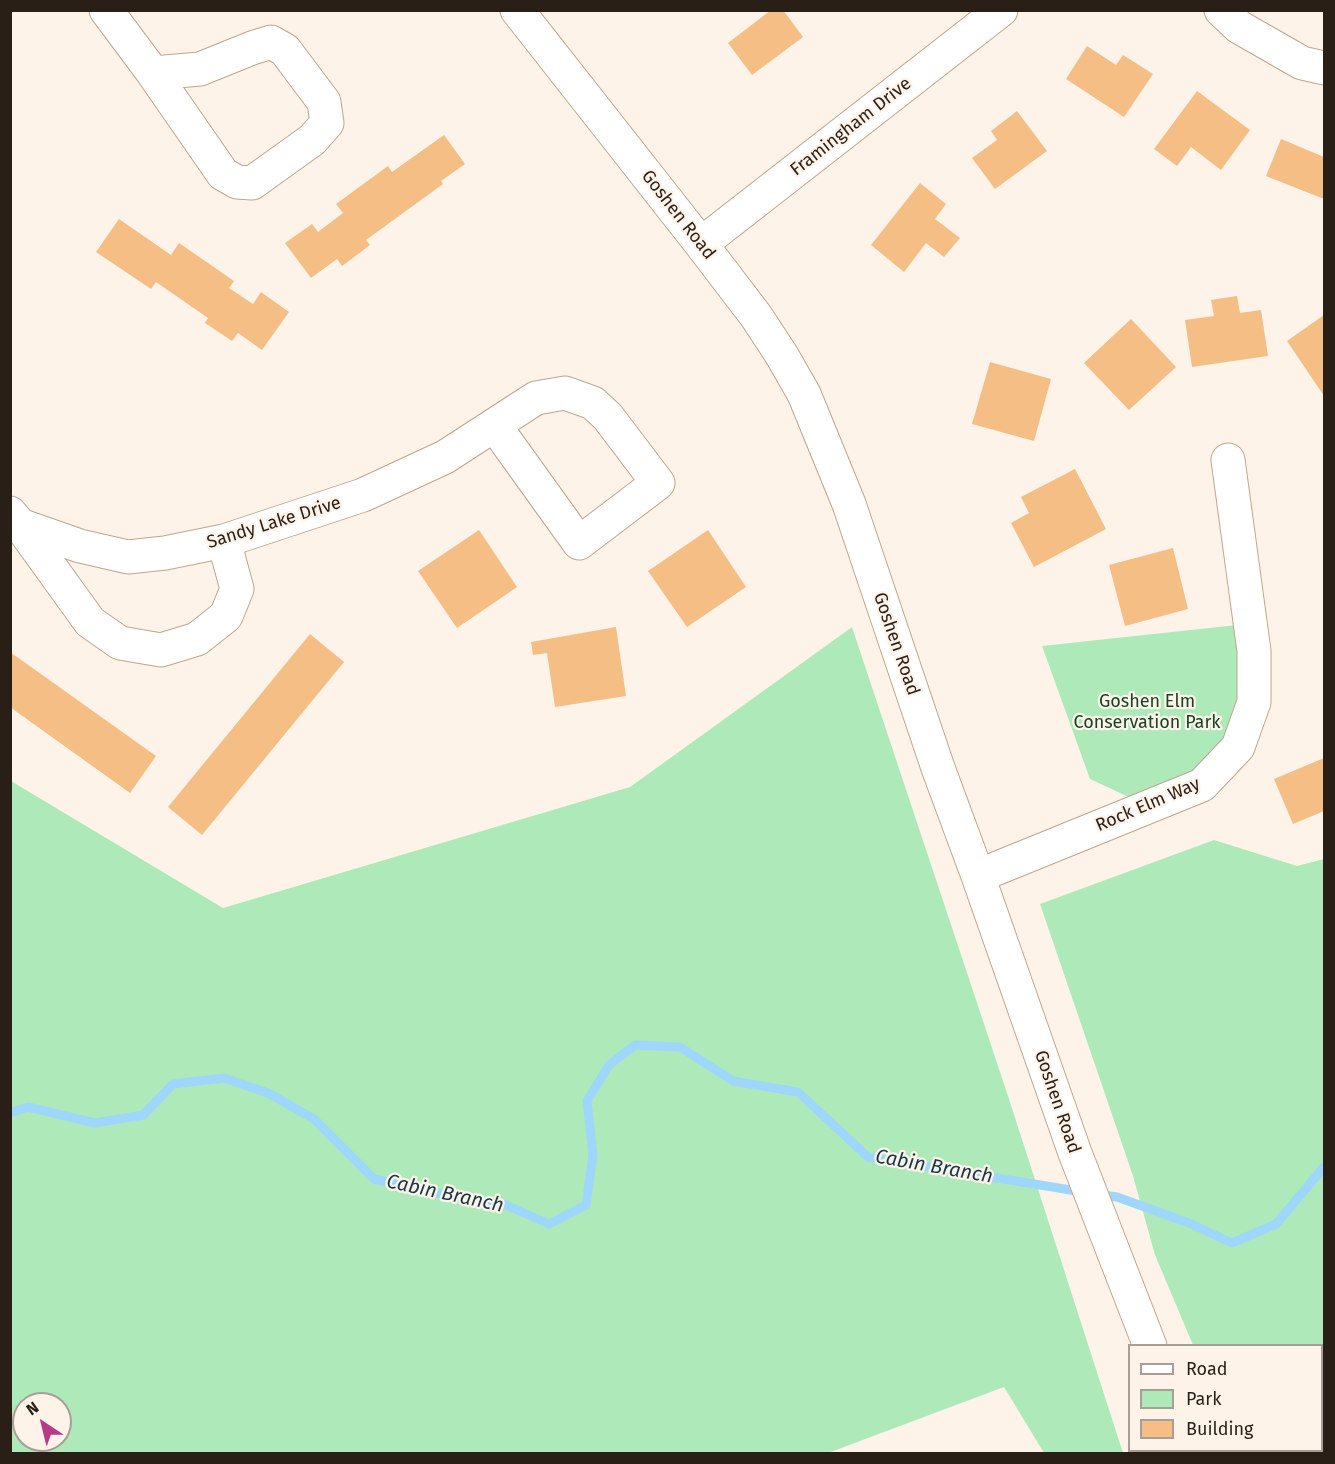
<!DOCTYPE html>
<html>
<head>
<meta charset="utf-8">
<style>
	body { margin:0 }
	#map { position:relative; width:1335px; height:1464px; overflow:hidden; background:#fef3e9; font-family:"Fira Sans",sans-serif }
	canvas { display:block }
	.frame { position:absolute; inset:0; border:12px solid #291f16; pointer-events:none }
	.legend { position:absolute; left:1128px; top:1344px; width:195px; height:108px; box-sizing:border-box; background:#fef3e9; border:2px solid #a99e95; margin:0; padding:8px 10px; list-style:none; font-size:18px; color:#291f16 }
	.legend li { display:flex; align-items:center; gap:12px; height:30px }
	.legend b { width:30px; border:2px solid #a99e95 }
	.north { position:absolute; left:12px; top:1392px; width:60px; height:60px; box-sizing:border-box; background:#fef3e9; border:2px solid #a99e95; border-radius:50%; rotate:325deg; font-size:16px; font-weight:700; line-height:24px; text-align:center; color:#291f16 }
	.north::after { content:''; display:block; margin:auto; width:21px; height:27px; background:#b73a89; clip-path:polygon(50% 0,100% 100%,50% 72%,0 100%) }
</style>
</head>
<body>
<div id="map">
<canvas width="1335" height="1464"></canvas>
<div class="frame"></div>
<ul class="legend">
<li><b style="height:8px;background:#fff"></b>Road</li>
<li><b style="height:16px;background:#aeeab9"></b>Park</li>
<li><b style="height:16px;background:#f4be85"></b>Building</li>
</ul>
<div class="north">N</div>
</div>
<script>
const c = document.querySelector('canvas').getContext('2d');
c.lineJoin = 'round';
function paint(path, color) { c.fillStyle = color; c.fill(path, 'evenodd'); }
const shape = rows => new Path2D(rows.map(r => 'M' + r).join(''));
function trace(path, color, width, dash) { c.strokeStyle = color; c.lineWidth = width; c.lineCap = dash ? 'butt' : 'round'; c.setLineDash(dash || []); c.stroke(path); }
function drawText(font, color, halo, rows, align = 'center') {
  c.font = font + ' "Fira Sans",sans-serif'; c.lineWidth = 4.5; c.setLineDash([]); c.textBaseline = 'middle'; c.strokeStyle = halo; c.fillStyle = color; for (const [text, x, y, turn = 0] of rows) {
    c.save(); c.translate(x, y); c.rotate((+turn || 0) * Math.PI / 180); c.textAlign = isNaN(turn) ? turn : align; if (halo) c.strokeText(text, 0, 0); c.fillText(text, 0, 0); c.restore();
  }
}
paint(shape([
	[1237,625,1241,690,1225,737,1197,770,1135,800,1090,779,1042,646],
	[852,627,1009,1099,1123,1453,1044,1453,1004,1387,828,1453,11,1453,11,781,223,908,630,787],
	[24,1404,60,1404,60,1440,24,1440],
	[1214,840,1297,866,1324,859,1324,1453,1237,1453,1236,1451,1322,1450,1322,1346,1193,1345,1155,1255,1133,1176,1040,904]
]), '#aeeab9');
trace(shape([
	[10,1113,28,1107,95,1123,143,1115,173,1084,224,1078,268,1093,314,1119,374,1179,430,1192,506,1205,549,1224,586,1205,593,1155,587,1101,609,1065,635,1045,680,1047,733,1081,798,1092,868,1157,1083,1192],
	[1097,1194,1117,1197,1189,1223,1232,1243,1276,1224,1324,1167]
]), '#9fd6fb', 9);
paint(shape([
	[771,10,783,10,803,37,752,75,728,43],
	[1087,46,1116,65,1123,55,1153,74,1124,117,1066,79],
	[1197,91,1250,130,1221,170,1191,147,1177,166,1154,149],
	[1017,111,1047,151,995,189,972,158,997,140,991,131],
	[444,135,465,164,441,181,443,184,366,240,370,245,342,266,337,259,311,278,285,243,312,224,318,232,343,213,336,204,388,166,392,172],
	[1281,139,1324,157,1324,199,1266,176],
	[920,183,946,204,935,219,960,238,944,257,926,243,904,272,871,245],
	[119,219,171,255,179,243,234,281,229,288,253,304,261,292,289,312,262,350,238,333,232,341,205,323,208,318,156,282,151,289,96,252],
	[1237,296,1240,313,1261,310,1268,356,1192,367,1185,320,1214,316,1211,300],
	[1324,315,1324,396,1287,341],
	[1131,319,1176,367,1129,410,1084,363],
	[990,362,1051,379,1034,441,972,424],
	[1075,469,1106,529,1034,567,1011,523,1029,513,1021,497],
	[479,530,517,587,457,628,418,571],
	[708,530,746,587,687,627,648,571],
	[1173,548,1188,609,1125,626,1109,565],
	[616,627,626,696,555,707,547,653,533,655,531,642],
	[310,634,344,662,202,835,168,807],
	[10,652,156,756,130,793,10,707],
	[1324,758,1324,811,1293,824,1274,779]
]), '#f4be85');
const minor = shape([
	[106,10,153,73,223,174,237,182,252,183,312,140,327,123,324,102,285,50,271,42,252,48,200,69,153,73],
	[517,10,701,244,756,316,781,354,804,394,849,504,938,768,978,876,1075,1153,1150,1346],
	[1221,10,1239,27,1302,63,1324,68],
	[701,244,1001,10],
	[10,513,20,525,80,546,128,557,165,553,224,541,363,495,445,457,536,398,565,393,593,403,608,417,658,483,579,543,495,426],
	[20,525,90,622,120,643,161,650,197,639,226,616,237,589,224,541],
	[978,876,1202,785,1238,747,1254,702,1254,651,1228,460],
	[1192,1450,1193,1454]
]);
trace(minor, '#bea68d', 35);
trace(minor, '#fff', 33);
drawText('18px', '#291f16', '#fef3e9', [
	["Framingham Drive",851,127,-38],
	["Goshen Road",678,215,52],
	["Sandy Lake Drive",274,523,-17],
	["Goshen Road",896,644,71],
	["Rock Elm Way",1148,805,-23],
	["Goshen Road",1057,1102,71]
]);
drawText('18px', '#184423', '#fef3e9', [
	["Goshen Elm",1147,702],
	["Conservation Park",1147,723]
]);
drawText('italic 20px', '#173749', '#fef3e9', [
	["Cabin Branch",934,1167,10],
	["Cabin Branch",445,1194,12]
]);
</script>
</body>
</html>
